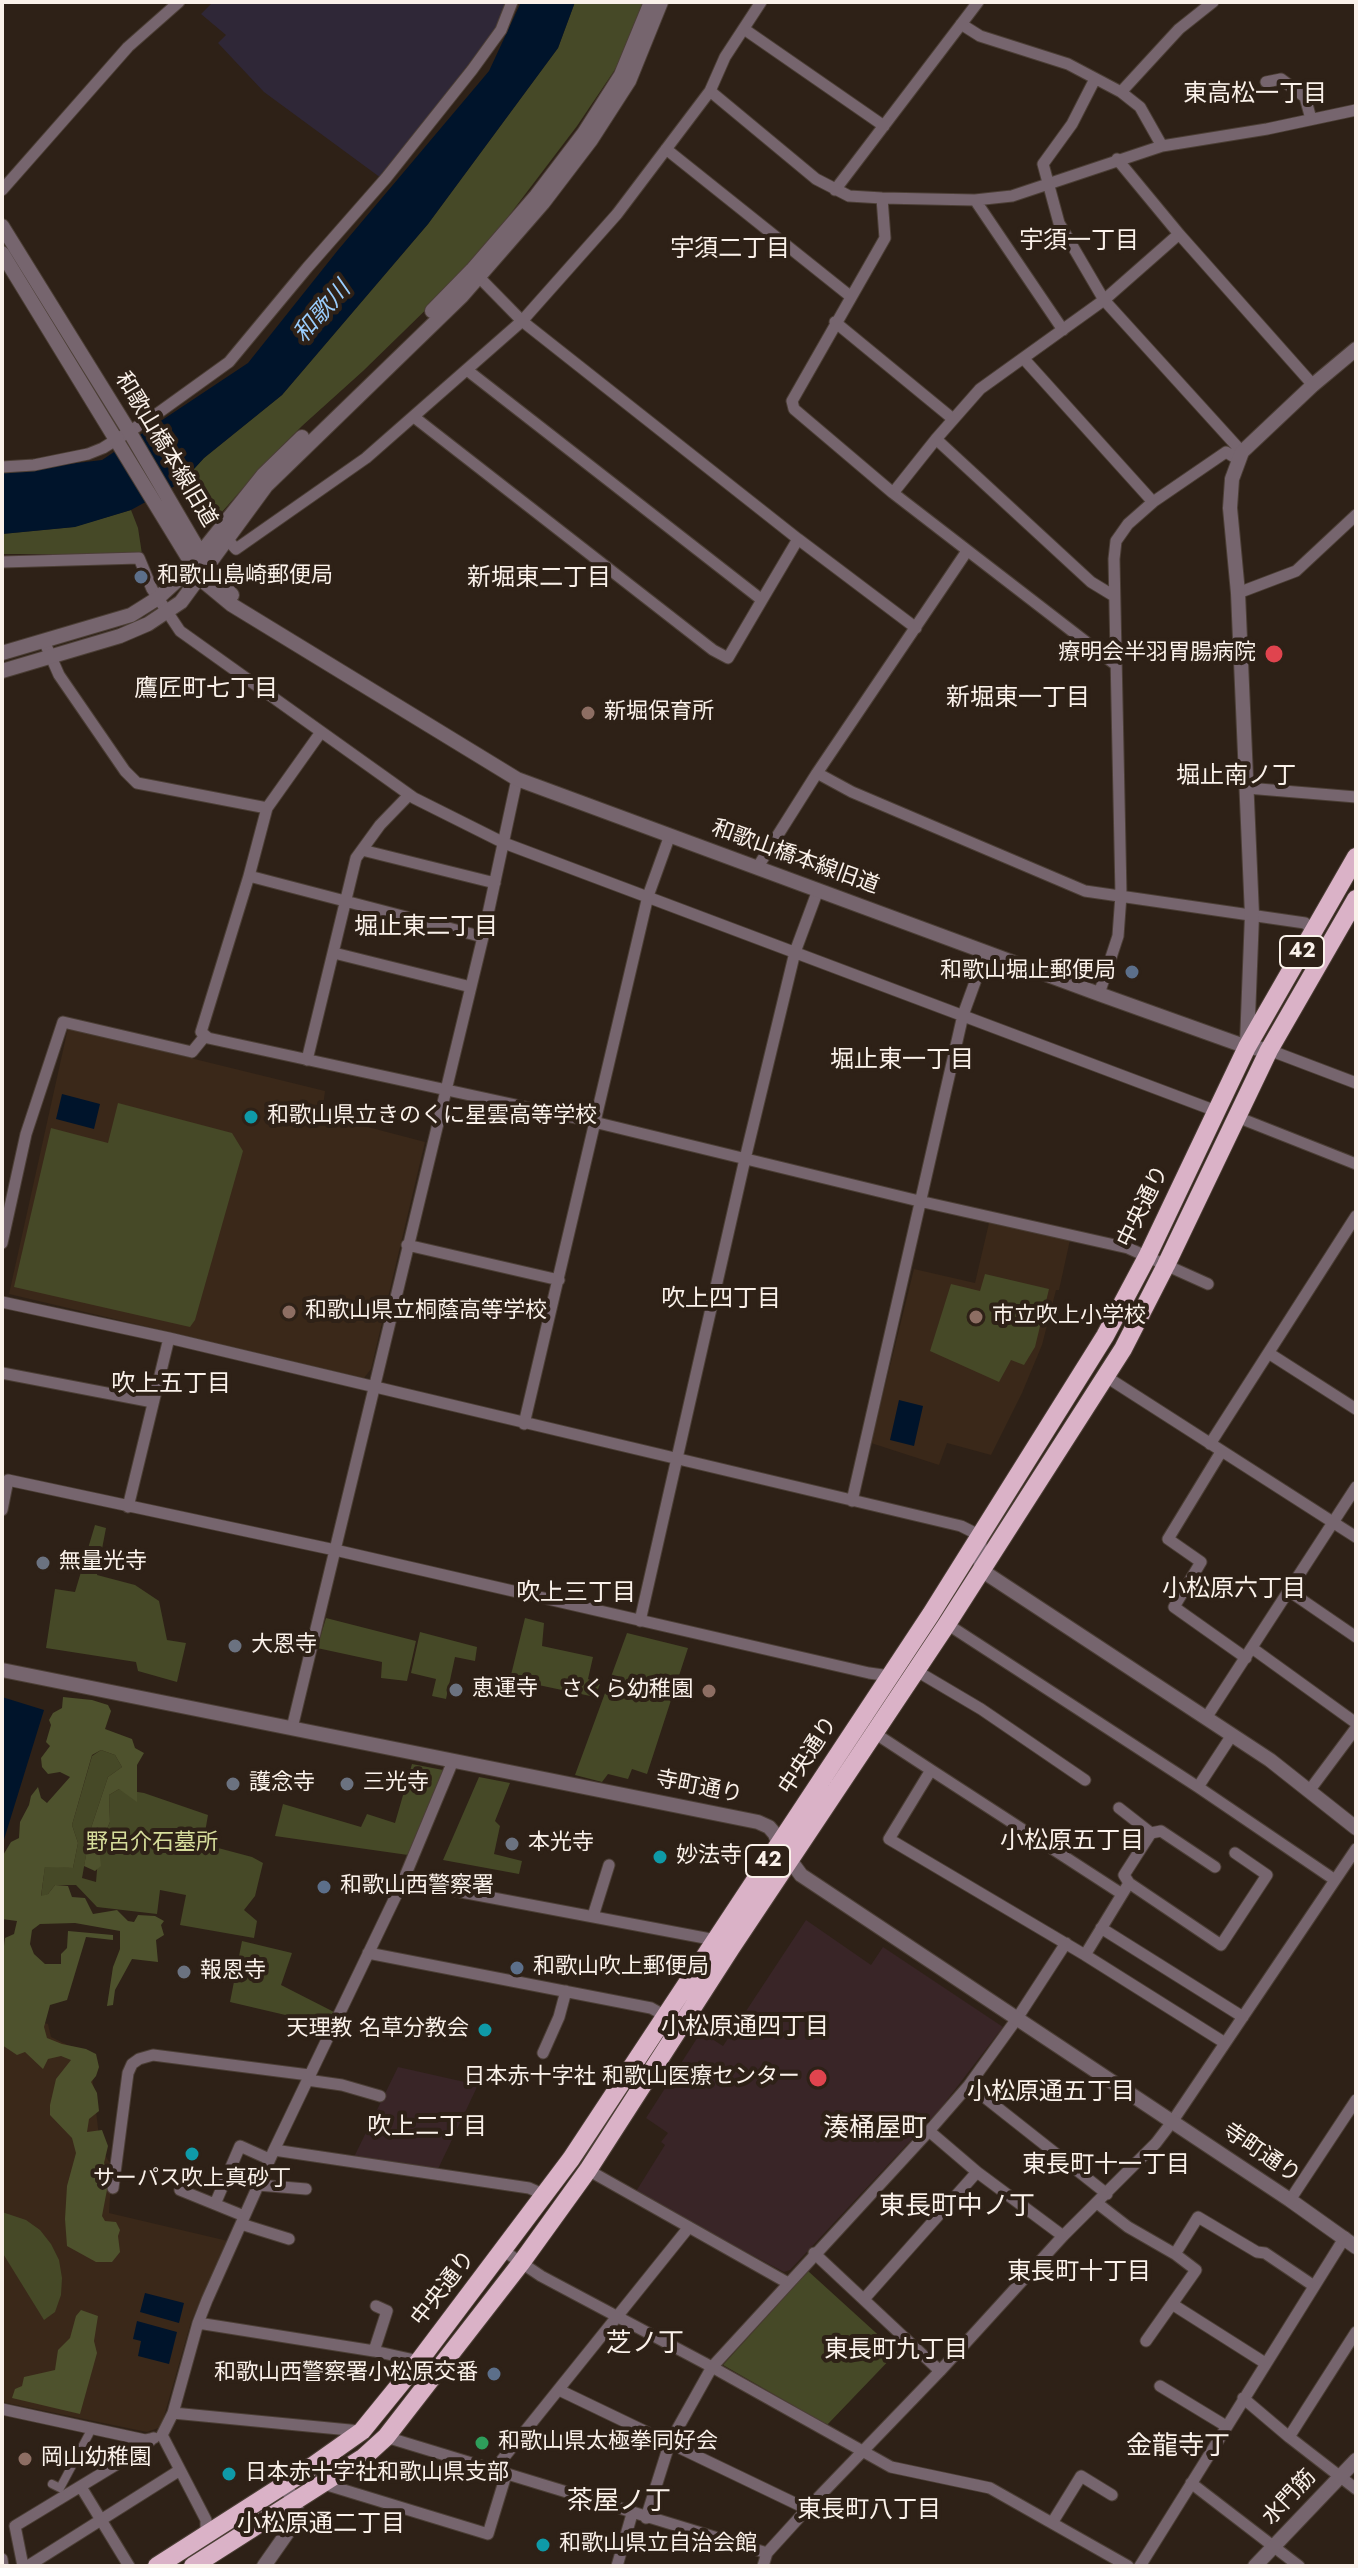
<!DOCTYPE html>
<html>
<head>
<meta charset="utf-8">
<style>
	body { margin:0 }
	#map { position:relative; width:1358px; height:2568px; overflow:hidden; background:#2e2117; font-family:Jost,sans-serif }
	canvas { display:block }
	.frame { position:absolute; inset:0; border:4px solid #faf1ea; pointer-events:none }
</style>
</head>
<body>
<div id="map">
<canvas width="1358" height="2568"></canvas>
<div class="frame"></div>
</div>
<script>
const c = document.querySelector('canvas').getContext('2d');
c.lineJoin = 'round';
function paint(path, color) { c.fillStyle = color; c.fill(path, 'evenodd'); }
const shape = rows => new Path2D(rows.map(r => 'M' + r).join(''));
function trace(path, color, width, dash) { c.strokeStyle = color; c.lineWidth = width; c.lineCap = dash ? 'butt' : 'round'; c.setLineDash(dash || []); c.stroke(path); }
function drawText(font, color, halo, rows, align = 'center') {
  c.font = font + ' Jost,"Noto Sans JP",sans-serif'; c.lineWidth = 8; c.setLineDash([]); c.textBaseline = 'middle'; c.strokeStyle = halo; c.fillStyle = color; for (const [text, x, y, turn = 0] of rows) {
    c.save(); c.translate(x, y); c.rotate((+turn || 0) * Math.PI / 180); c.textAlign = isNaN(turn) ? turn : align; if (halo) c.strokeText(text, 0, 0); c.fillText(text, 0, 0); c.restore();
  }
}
paint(shape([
	[68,1028,325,1091,322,1115,425,1142,371,1369,364,1378,9,1294],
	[989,1223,1070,1240,1059,1290,1056,1290,1042,1345,1022,1393,991,1455,947,1443,939,1465,871,1443,914,1269,975,1283],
	[2,2011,48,2024,51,2037,90,2056,100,2146,112,2167,109,2213,228,2241,191,2322,161,2427,147,2432,2,2402]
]), '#3a2819');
paint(shape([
	[213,2,507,2,501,22,381,178,264,92,218,43,226,35,201,14]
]), '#2f2737');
paint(shape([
	[806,1920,871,1965,883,1947,1003,2027,940,2109,790,2270,784,2272,635,2193,665,2145,661,2142,668,2133,646,2118,701,2032,723,2046],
	[398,2067,478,2085,438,2169,354,2157]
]), '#392527');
paint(shape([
	[575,2,644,2,616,68,577,126,492,238,443,293,363,371,302,426,267,461,221,513,200,521,182,482,204,458,282,395,428,224,558,48],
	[131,510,138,528,142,554,2,554,2,534,73,527],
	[118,1103,232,1133,243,1151,195,1320,190,1327,14,1287,51,1128,108,1143],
	[985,1274,1049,1289,1035,1347,1024,1365,1011,1360,999,1382,930,1351,951,1284,980,1291],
	[95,1525,106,1528,97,1575,135,1585,159,1601,167,1640,186,1643,177,1682,138,1671,136,1662,46,1648,55,1589,75,1592],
	[326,1618,416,1641,407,1681,381,1678,382,1662,317,1648],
	[525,1618,544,1623,542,1646,593,1657,588,1679,600,1684,595,1697,510,1679],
	[420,1632,477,1647,475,1661,455,1657,446,1699,432,1696,436,1679,411,1673],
	[627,1633,688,1648,647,1774,632,1769,628,1779,608,1774,602,1782,575,1775],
	[101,1750,115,1755,122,1767,108,1777,91,1828,82,1878,96,1882,99,1847,110,1822,109,1795,119,1789,144,1793,208,1815,203,1844,252,1857,263,1863,255,1896,244,1910,257,1921,254,1938,180,1925,186,1895,160,1890,157,1914,97,1907,76,1885,55,1885,48,1894,41,1897,45,1866,73,1868,78,1843,72,1825,92,1756],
	[412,1764,443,1770,408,1855,275,1836,283,1804,361,1827,367,1814,395,1823],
	[479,1777,510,1783,495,1821,500,1826,494,1854,522,1861,519,1874,443,1860],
	[242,1941,292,1953,281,1985,334,2012,325,2029,311,2021,230,2002],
	[2,2212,26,2220,40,2230,51,2244,59,2260,62,2278,61,2295,55,2312,44,2320,2,2252],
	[808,2271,897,2352,827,2425,723,2365]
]), '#464927');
paint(shape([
	[63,1697,92,1700,108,1705,111,1711,105,1729,132,1739,135,1748,144,1753,137,1765,137,1802,119,1789,109,1795,110,1822,99,1847,101,1866,95,1871,84,1866,91,1828,108,1777,122,1767,115,1755,101,1750,92,1755,72,1825,78,1843,73,1868,45,1867,41,1896,48,1894,55,1885,68,1886,72,1897,85,1898,93,1914,117,1910,128,1921,134,1922,138,1915,155,1916,164,1921,161,1925,164,1935,156,1940,158,1962,132,1959,115,1990,113,2005,107,2006,113,1967,120,1949,120,1931,75,1923,40,1924,32,1930,30,1944,34,1954,45,1964,61,1964,61,1954,67,1948,68,1931,113,1935,113,1940,86,1937,67,2000,50,2005,44,2027,47,2038,62,2044,86,2049,96,2054,99,2067,96,2076,91,2082,97,2093,99,2111,89,2119,87,2132,102,2130,108,2146,104,2163,110,2174,102,2216,105,2221,116,2222,120,2230,118,2236,120,2252,112,2262,96,2262,67,2246,65,2219,67,2186,76,2153,72,2138,50,2115,50,2105,56,2079,71,2060,61,2056,48,2059,43,2069,25,2052,17,2055,2,2045,2,1962,5,1938,14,1934,17,1921,2,1919,2,1857,11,1842,19,1838,20,1822,29,1805,31,1796,38,1787,41,1798,47,1803,70,1777,60,1772,48,1774,42,1767,41,1758,50,1746,46,1742,51,1725,49,1720,53,1713,62,1708],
	[81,2310,98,2316,94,2341,97,2353,80,2414,12,2398,15,2389,22,2386,24,2377,55,2370,58,2350,70,2338,76,2316]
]), '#4e522d');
paint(shape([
	[521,2,575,2,558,48,428,224,282,395,204,458,182,482,131,510,75,527,2,534,2,472,102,460,248,363,338,250,489,71],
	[62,1094,100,1104,94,1129,56,1119],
	[899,1400,923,1406,914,1446,890,1440],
	[2,1697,44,1710,2,1846],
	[145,2293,184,2303,179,2323,140,2312],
	[137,2321,177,2332,169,2364,138,2356,141,2341,133,2339]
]), '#00142b');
const pedestrian = shape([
	[52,2484,60,2488,89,2434]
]);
const minor = shape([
	[961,24,980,36,1068,64,1121,92,1140,107,1162,146],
	[744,29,884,126],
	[1095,79,1072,124,1043,164,1059,223,1104,300,1242,452],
	[1266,82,1281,79,1305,97,1311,119],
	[710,91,816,179,849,196,882,198,975,200,1012,196,1162,146,1267,129,1356,110],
	[1121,92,1179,29,1213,2],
	[666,149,850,296],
	[1117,159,1179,234,1313,385],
	[2,190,128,47,179,2],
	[835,190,978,2],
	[882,198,885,238,792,401,794,409,893,493,1116,665],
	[975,200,1063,330],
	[474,272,522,321,798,539,916,628],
	[835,322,953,419],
	[1024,359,1153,502],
	[467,370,762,600,798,539],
	[414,417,713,650,728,658,762,600],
	[936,439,1091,582,1114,596],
	[2,467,34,465,88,454,103,448,154,416,229,362,307,268,386,178,472,70,501,30,512,2],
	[893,493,936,439,980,389,1104,300,1179,234],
	[227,539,236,549,366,458,522,321,617,214,710,91,725,57,761,2],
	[2,562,139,558,152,589,180,631,414,798,504,843,1216,1111],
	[1238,593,1296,571,1356,515],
	[44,641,59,675,125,771,137,783,267,808],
	[321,732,267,808,249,876,201,1032,208,1038,594,1122,919,1201,1128,1248,1208,1284],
	[817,773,852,792,1085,891,1305,923,1314,932],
	[1247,788,1356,797],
	[362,850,495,883],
	[757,868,817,773,967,551],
	[249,876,483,937],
	[334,953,471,987],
	[1099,994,1118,936,1121,895,1114,559,1116,541,1128,524,1153,502,1226,452,1239,460],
	[1269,1050,1356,1083],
	[307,1060,356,858,380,825,409,795],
	[1237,1117,1356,1164],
	[2,1243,26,1134,63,1022,192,1052,205,1036],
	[407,1245,559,1280],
	[2,1302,169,1338,961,1526,979,1535],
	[1270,1354,1356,1409],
	[2,1373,153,1402],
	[1105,1376,1356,1537],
	[524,1424,648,896,670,835],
	[1210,1444,1356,1216],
	[1221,1452,1168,1539,1201,1562,1174,1607,1246,1658],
	[852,1501,963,1015,986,952],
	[128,1507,169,1338],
	[2,1510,8,1480,335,1550,869,1673,890,1676,895,1675],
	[1289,1591,1356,1637],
	[640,1621,745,1159,795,952,818,890],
	[947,1624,1198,1787,1335,1880],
	[1252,1648,1356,1723],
	[912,1671,915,1670,981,1709,1085,1780],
	[1206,1718,1356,1487],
	[292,1728,483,937,517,779],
	[873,1732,931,1770,889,1839,1085,1955,1225,2043],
	[931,1770,1122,1894],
	[1198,1787,1232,1735],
	[1309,1791,1356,1728],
	[1119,1808,1151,1833,1124,1875,1129,1883],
	[1151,1833,1161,1831,1215,1867],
	[403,1881,721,1941],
	[593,1916,609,1865],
	[1101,1928,1243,2017],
	[368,1953,651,2008,671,2019],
	[1085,1955,1129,1883,1221,1945,1267,1875,1235,1853],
	[543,2053,559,2017,566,1991],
	[307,2080,342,2085,380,2096],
	[969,2085,1107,2194],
	[929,2131,977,2172,1063,2236],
	[274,2150,529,2188,545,2195],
	[588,2170,788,2283],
	[258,2185,306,2189],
	[113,2188,128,2073,132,2064,139,2059,153,2055,309,2075],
	[180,2190,244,2216],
	[1290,2200,1356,2100],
	[1097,2203,1128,2227,1175,2254],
	[215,2204,240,2146,269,2159],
	[241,2224,289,2239],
	[504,2251,541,2276,712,2367,891,2467,990,2488,1128,2566],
	[814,2253,940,2371],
	[864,2299,977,2172],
	[1172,2304,1265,2363],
	[198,2323,374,2351,419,2361],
	[1146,2341,1196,2270,1175,2254,1198,2217,1257,2252,1265,2253,1314,2286],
	[374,2351,387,2311,376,2306],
	[1160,2386,1226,2426],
	[559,2390,807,2509],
	[1243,2398,1289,2437,1356,2489],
	[2,2409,145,2440,154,2438],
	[173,2413,360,2431],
	[386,2437,767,2553],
	[1289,2437,1356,2332],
	[493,2471,689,2227],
	[1191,2483,1299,2566],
	[324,2484,488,2534,506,2475],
	[81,2487,129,2566],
	[646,2518,670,2442,712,2367,929,2131,969,2085,1016,2020,1066,1943],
	[1052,2523,1081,2476,1112,2495],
	[206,2536,206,2520,162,2435,173,2413,198,2323,207,2300,274,2150,403,1881,453,1761],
	[2,2559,3,2566],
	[23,2566,15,2526,142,2449,153,2438],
	[28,2566,180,2470],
	[617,2566,632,2514],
	[763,2566,767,2553,807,2509,940,2371,1063,2236,1156,2143,1172,2122,1356,1849],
	[1140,2566,1345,2237]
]);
const tertiary = shape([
	[2,226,129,431,212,573,232,595],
	[2,253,192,564,203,581,232,605,517,779,1099,994,1247,1047,1269,1050],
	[432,311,472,270,536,196,584,133,621,75,651,2],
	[2,653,131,615,158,598,184,574,263,475,302,437],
	[2,671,120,636,148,624,181,602,266,486,462,296,543,203,591,140,629,81,661,2],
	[1247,1043,1252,915,1238,593,1230,508,1232,479,1242,452,1313,385,1356,349],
	[979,1535,981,1570,1270,1760,1356,1828],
	[2,1670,758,1822,769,1827,775,1834,779,1845,801,1875,1290,2200,1356,2247],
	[264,2566,292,2526,298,2513,290,2494],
	[1255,2566,1356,2460]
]);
const trunk = shape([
	[157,2566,304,2472,362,2431,419,2361,571,2159,931,1614,1105,1336,1147,1257,1247,1047,1356,857],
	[193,2566,364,2457,386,2437,521,2263,588,2170,731,1948,947,1624,1123,1349,1166,1265,1269,1050,1356,899]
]);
trace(pedestrian, '#4b3e35', 10);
trace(minor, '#4b3e35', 13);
trace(tertiary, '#4b3e35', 16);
trace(trunk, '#4b3e35', 20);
trace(pedestrian, '#76656e', 8);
trace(minor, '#76656e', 11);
trace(tertiary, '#76656e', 14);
trace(trunk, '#dab2c7', 18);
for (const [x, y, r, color] of [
	[141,577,8,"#5c6f8a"],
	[1274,654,10,"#e0444e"],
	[588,713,8,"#8d6e63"],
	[1132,972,8,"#5c6f8a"],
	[251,1117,8,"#0f9aa8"],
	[289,1312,8,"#8d6e63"],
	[976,1317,8,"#8d6e63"],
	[43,1563,8,"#6b7280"],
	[235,1646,8,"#6b7280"],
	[456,1690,8,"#6b7280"],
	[709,1691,8,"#8d6e63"],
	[233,1784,8,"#6b7280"],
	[347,1784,8,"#6b7280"],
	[512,1844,8,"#6b7280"],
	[660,1857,8,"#0f9aa8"],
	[324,1887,8,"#5c6f8a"],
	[517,1968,8,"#5c6f8a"],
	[184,1972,8,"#6b7280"],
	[485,2030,8,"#0f9aa8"],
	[818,2078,10,"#e0444e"],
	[192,2154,8,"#0f9aa8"],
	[494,2374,8,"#5c6f8a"],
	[482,2443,8,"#2e9e5b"],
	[25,2459,8,"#8d6e63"],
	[229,2474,8,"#0f9aa8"],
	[543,2545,8,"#0f9aa8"]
]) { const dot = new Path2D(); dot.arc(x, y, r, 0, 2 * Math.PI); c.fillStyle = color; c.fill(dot); trace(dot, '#2e2117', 3); }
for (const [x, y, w] of [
	[1302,952,44],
	[768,1861,44]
]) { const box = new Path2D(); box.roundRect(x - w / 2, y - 16, w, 32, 6); c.fillStyle = '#2e2117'; c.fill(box); trace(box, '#faf1ea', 2); }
drawText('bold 20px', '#faf1ea', null, [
	["42",1302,952],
	["42",768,1861]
]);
drawText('22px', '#faf1ea', '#2e2117', [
	["和歌山橋本線旧道",165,450,59],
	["和歌山橋本線旧道",795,858,20],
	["中央通り",1144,1207,-64],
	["中央通り",809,1756,-57],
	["寺町通り",699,1788,11],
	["寺町通り",1261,2154,34],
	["中央通り",444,2289,-52],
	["水門筋",1290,2498,-47]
]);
drawText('22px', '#faf1ea', '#2e2117', [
	["和歌山島崎郵便局",157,577],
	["療明会半羽胃腸病院",1256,654,"right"],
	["新堀保育所",604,713],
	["和歌山堀止郵便局",1116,972,"right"],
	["和歌山県立きのくに星雲高等学校",267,1117],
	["和歌山県立桐蔭高等学校",305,1312],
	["市立吹上小学校",992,1317],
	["無量光寺",59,1563],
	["大恩寺",251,1646],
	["恵運寺",472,1690],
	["さくら幼稚園",693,1691,"right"],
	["護念寺",249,1784],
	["三光寺",363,1784],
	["本光寺",528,1844],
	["妙法寺",676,1857],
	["和歌山西警察署",340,1887],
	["和歌山吹上郵便局",533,1968],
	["報恩寺",200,1972],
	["天理教 名草分教会",469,2030,"right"],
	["日本赤十字社 和歌山医療センター",800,2078,"right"],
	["サーパス吹上真砂丁",192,2180,"center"],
	["和歌山西警察署小松原交番",478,2374,"right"],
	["和歌山県太極拳同好会",498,2443],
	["岡山幼稚園",41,2459],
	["日本赤十字社和歌山県支部",245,2474],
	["和歌山県立自治会館",559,2545]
], 'left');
drawText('22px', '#d6dd9b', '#2e2117', [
	["野呂介石墓所",152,1844]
]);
drawText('24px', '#faf1ea', '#2e2117', [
	["東高松一丁目",1255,95],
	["宇須一丁目",1079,242],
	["宇須二丁目",730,250],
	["新堀東二丁目",539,579],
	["鷹匠町七丁目",206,690],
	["新堀東一丁目",1018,699],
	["堀止南ノ丁",1236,777],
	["堀止東二丁目",426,928],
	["堀止東一丁目",902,1061],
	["吹上四丁目",721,1300],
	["吹上五丁目",171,1385],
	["小松原六丁目",1234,1590],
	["吹上三丁目",576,1594],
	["小松原五丁目",1072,1842],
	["小松原通四丁目",745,2028],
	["小松原通五丁目",1051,2093],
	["吹上二丁目",427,2128],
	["東長町十一丁目",1106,2166],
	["東長町十丁目",1079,2273],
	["東長町九丁目",896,2351],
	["東長町八丁目",869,2511],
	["小松原通二丁目",321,2525]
]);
drawText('italic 24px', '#9acdfd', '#2e2117', [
	["和歌川",323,313,-49]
]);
drawText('26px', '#faf1ea', '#2e2117', [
	["湊桶屋町",875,2130],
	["東長町中ノ丁",957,2208],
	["芝ノ丁",645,2345],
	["金龍寺丁",1178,2448],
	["茶屋ノ丁",619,2503]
]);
</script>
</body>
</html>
